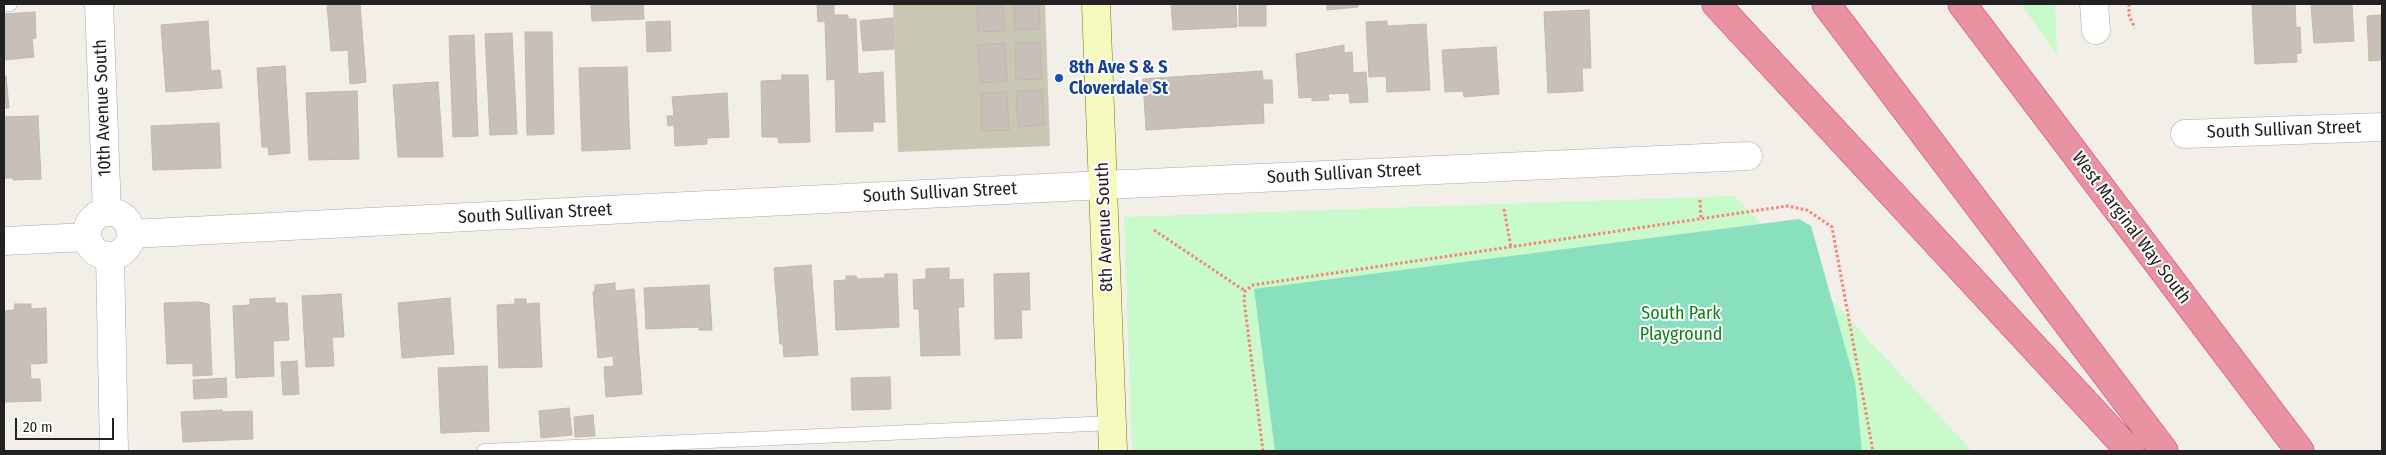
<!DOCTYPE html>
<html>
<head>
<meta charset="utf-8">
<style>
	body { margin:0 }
	#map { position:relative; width:2386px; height:455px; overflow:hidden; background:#f2efe9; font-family:"Fira Sans Condensed",sans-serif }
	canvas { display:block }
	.frame { position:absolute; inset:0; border:5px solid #222; pointer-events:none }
	.scale { position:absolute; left:15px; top:418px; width:99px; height:22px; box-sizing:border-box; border:2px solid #222; border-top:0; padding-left:6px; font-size:15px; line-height:18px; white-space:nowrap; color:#222; -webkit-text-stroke:4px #fff; paint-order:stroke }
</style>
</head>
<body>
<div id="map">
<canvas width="2386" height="455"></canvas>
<div class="frame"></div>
<div class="scale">20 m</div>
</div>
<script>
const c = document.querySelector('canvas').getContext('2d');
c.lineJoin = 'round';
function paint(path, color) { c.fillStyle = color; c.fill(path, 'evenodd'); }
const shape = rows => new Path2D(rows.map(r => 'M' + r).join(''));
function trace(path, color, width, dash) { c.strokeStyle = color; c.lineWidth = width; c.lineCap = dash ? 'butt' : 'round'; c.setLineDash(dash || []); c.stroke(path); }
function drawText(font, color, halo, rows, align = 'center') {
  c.font = font + ' "Fira Sans Condensed",sans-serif'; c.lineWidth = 4; c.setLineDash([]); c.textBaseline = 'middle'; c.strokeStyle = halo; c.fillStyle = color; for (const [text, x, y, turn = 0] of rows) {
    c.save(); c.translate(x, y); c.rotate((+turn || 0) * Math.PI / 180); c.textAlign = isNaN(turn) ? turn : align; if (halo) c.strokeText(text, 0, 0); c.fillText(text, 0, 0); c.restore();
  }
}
paint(shape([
	[893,4,1045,4,1050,146,898,152]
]), '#c7c7b4');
paint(shape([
	[2021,4,2055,4,2057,55],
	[1735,196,1972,451,1132,451,1124,217]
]), '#c8facc');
paint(shape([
	[1799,219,1811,226,1855,382,1862,451,1275,451,1254,289]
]), '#88e0be');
const building = shape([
	[327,4,360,4,366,82,350,84,348,50,331,51,327,4],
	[591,4,643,4,644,19,592,21,591,4],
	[817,4,834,4,834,15,848,15,848,19,856,19,858,74,883,72,885,122,873,122,873,131,836,132,835,79,827,80,825,21,818,22,817,4],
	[977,4,1003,4,1005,31,978,32,977,4],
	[1014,4,1039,4,1040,29,1015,30,1014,4],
	[1171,4,1236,4,1237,27,1173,30,1171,4],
	[1239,4,1266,4,1266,26,1239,26,1239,4],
	[1327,4,1358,4,1358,7,1327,10,1327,4],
	[2252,4,2295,4,2296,28,2300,27,2301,53,2296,54,2297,62,2255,64,2252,4],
	[2311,4,2352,4,2354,41,2314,43,2311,4],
	[1589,10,1591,68,1582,68,1583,91,1548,93,1544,12,1589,10],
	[35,12,36,38,32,39,34,57,4,60,4,14,35,12],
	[2381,15,2382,60,2369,61,2367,16,2381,15],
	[893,18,894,49,863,51,860,21,893,18],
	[208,21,211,71,220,70,222,88,166,92,161,25,208,21],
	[670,21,671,51,647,52,646,22,670,21],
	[1387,21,1387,26,1426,24,1430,90,1387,92,1386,76,1369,77,1366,22,1387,21],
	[525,32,552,32,554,134,527,135,525,32],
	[512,33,517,134,490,135,485,34,512,33],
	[474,35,478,136,453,137,449,36,474,35],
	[1040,42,1042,79,1016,80,1015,43,1040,42],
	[1005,43,1007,81,980,83,978,45,1005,43],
	[1344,45,1344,53,1352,52,1353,73,1366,72,1368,102,1350,103,1349,93,1328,94,1329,100,1312,101,1312,97,1299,98,1296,54,1344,45],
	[1496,47,1499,94,1464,97,1463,91,1445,92,1442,50,1496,47],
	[285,66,290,153,269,155,268,147,262,147,257,68,285,66],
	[627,67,630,149,582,151,579,68,627,67],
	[1262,71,1263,80,1272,80,1273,103,1263,103,1264,123,1146,130,1143,79,1262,71],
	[782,75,808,75,810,142,779,143,778,137,762,137,761,81,782,80,782,75],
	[4,76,6,76,9,108,4,108,4,76],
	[438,82,443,157,398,157,393,85,438,82],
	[1042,90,1044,125,1018,127,1016,91,1042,90],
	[357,91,359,159,309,160,306,93,357,91],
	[1007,92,1009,130,982,131,981,93,1007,92],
	[727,93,729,137,707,138,707,144,675,146,674,125,668,126,667,116,674,116,672,97,727,93],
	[38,116,41,179,13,180,13,178,4,178,4,117,38,116],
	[219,123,221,168,153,170,151,126,219,123],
	[811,265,818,355,784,357,783,344,780,344,774,268,811,265],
	[949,268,949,280,963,279,964,307,958,307,960,355,921,356,919,309,914,309,913,280,926,279,926,269,949,268],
	[1029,273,1030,310,1021,310,1022,338,995,339,994,274,1029,273],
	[885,274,897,274,899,327,836,330,834,281,846,280,846,276,856,276,857,279,885,278,885,274],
	[615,283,615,291,634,289,642,394,606,397,604,367,614,366,613,356,598,358,593,292,595,291,595,285,615,283],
	[709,285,712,330,699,330,699,327,646,329,644,288,709,285],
	[341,294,344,337,332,337,334,366,306,367,302,296,341,294],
	[275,298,275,303,287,303,289,340,273,341,274,376,236,378,233,306,250,305,250,299,275,298],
	[450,298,454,354,402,358,398,303,450,298],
	[515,299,526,299,526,304,539,303,542,367,499,368,497,305,515,304,515,299],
	[199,302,209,304,212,375,193,376,193,363,167,364,164,303,199,302],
	[15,304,31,304,31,309,46,308,47,363,30,364,31,379,40,379,41,401,4,402,4,311,14,310,15,304],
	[297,361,299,394,283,395,281,362,297,361],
	[487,366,489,431,441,433,438,368,487,366],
	[890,377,891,409,852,410,851,378,890,377],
	[226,378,227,397,194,399,193,380,226,378],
	[569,408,572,435,541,438,539,411,569,408],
	[222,410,222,412,252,411,253,439,183,442,181,412,222,410],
	[593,415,595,436,575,437,574,417,593,415]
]);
paint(building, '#c7bfb8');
trace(building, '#c4b6ab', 1);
const lane = shape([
	[4,4,10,4],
	[484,451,1112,423]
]);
const street = shape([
	[99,4,107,212],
	[2094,4,2096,30],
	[2185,134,2382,127],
	'87 234a22 22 0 1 1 44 0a22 22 0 1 1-44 0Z',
	[131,234,1104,185,1748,156],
	[4,241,87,237],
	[110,256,114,451]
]);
const secondary = shape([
	[1096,4,1113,451]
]);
const highway = shape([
	[1716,4,2130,451],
	[1826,4,2164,451],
	[1962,4,2300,451]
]);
trace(lane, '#a9a9a9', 15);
trace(street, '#a9a9a9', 29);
trace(secondary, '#707d05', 29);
trace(highway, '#dc2a67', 29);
trace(shape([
	[2129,4,2129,16,2135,28],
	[1700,200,1701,219],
	[1504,209,1511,247],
	[1154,230,1245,291],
	[1263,451,1244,300,1245,291,1253,285,1787,206,1807,210,1832,227,1873,451]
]), '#fa8072', 3, [2.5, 2.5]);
trace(lane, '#fff', 14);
trace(street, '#fff', 28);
trace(secondary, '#f7fabf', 28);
trace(highway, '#e892a2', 28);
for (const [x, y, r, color] of [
	[1059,78,5,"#1a4fb4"]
]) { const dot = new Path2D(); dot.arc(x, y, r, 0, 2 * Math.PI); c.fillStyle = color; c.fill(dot); trace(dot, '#fff', 2); }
drawText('bold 18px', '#164399', '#fff', [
	["8th Ave S & S",1069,68],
	["Cloverdale St",1069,89]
], 'left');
drawText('18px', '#222', '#fff', [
	["10th Avenue South",103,108,-92],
	["South Sullivan Street",2284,130,-2],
	["South Sullivan Street",1344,174,-3],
	["South Sullivan Street",940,193,-3],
	["South Sullivan Street",535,214,-3],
	["8th Avenue South",1105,227,-92],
	["West Marginal Way South",2131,228,53]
]);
drawText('18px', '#0c8416', '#fff', [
	["South Park",1681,314],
	["Playground",1681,335]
]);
</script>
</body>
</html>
